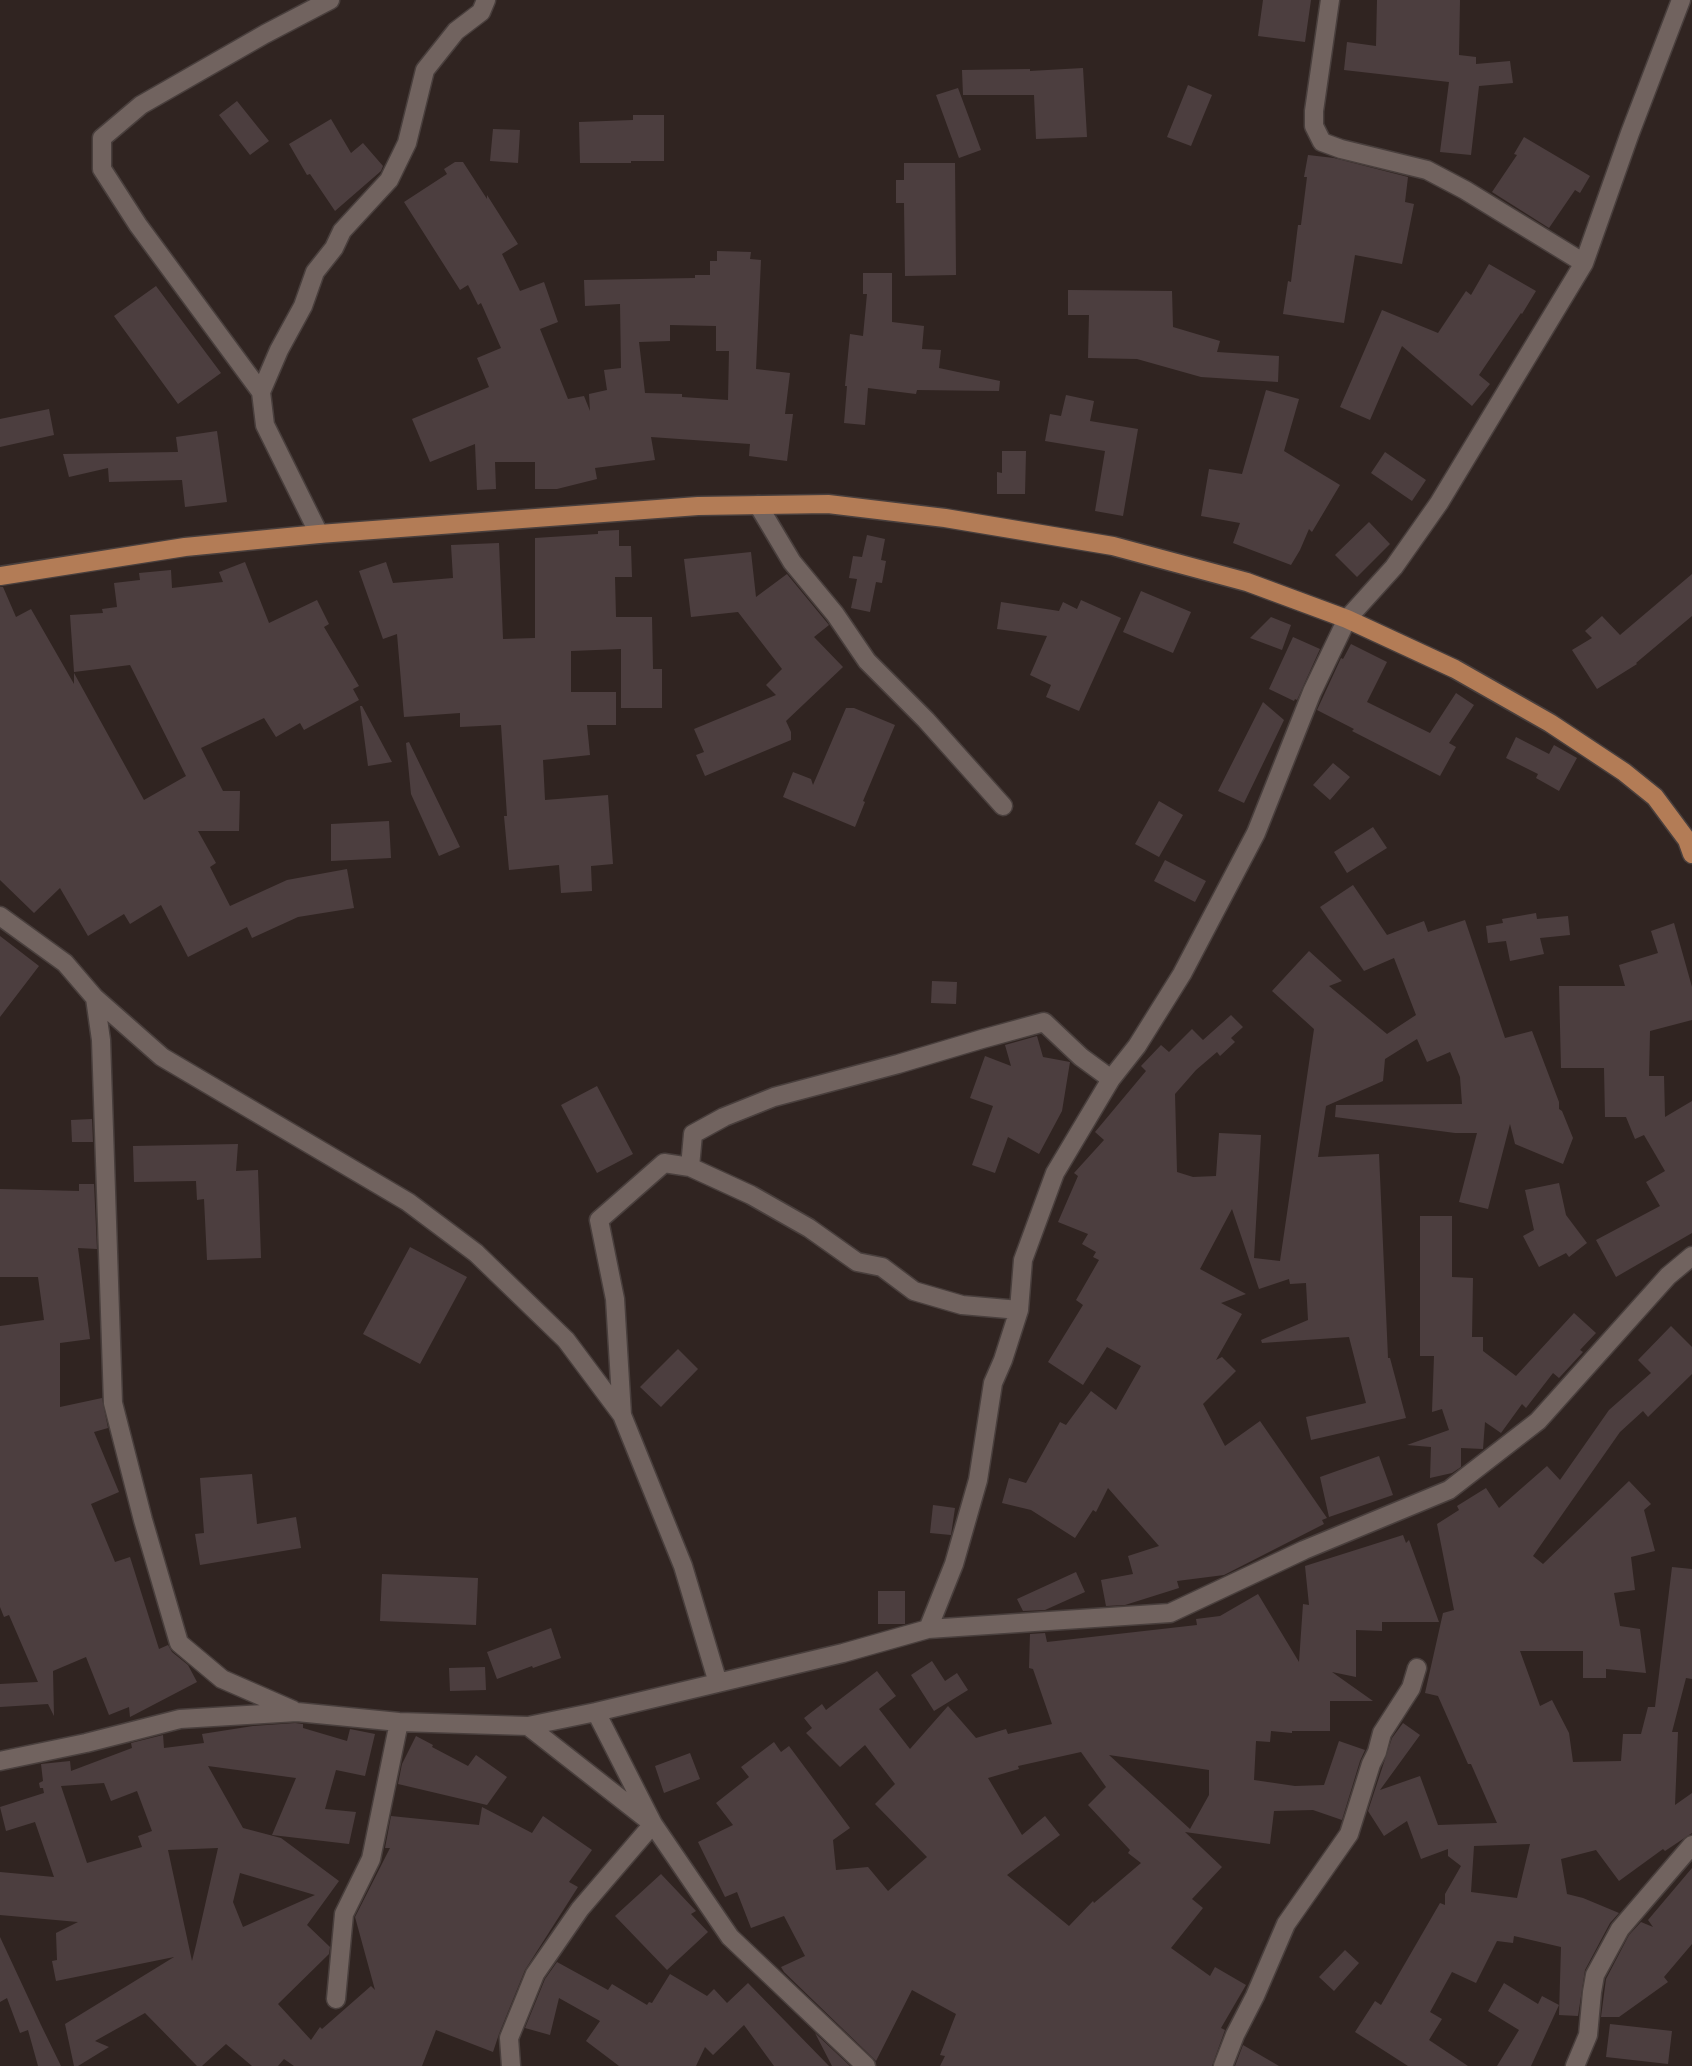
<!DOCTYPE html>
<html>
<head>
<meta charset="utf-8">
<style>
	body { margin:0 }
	canvas { display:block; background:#302421 }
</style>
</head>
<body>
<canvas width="1692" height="2066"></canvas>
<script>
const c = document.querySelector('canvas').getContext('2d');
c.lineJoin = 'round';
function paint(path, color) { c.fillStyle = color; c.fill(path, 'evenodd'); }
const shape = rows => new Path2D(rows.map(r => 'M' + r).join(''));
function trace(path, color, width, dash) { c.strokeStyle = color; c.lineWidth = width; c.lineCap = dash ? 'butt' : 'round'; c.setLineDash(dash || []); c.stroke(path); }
paint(shape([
	[1263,0,1311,0,1305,42,1258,36],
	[1377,0,1460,0,1459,55,1476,57,1476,64,1510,61,1513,83,1479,86,1471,155,1440,152,1449,82,1344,70,1347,42,1376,46],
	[1083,68,1087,137,1036,139,1034,95,963,95,962,70,1030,69,1030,71],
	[1188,85,1212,95,1191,146,1167,137],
	[958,88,981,150,959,158,936,95],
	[237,101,269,141,250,155,219,115],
	[633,115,664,115,664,161,631,161,631,163,580,163,579,122,633,120],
	[331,119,351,153,363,143,383,166,381,171,335,211,310,174,307,175,289,144],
	[493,129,520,130,518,163,490,161],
	[1524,137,1590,176,1580,193,1575,190,1549,228,1492,192,1517,155,1514,154],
	[1308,155,1334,158,1408,177,1405,202,1414,204,1402,264,1355,255,1344,323,1283,314,1288,281,1291,282,1298,225,1301,225,1307,177,1304,177],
	[455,162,463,162,487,199,487,195,518,244,502,254,520,291,544,282,558,322,540,329,568,399,584,396,590,411,589,394,607,390,604,370,621,368,620,304,585,306,584,280,695,278,695,275,710,275,710,261,717,261,717,251,751,252,750,259,761,260,756,369,790,373,785,414,793,414,787,461,749,456,750,444,651,437,655,460,595,468,597,479,557,489,535,489,535,462,495,462,496,489,477,490,475,444,430,462,412,419,489,387,477,358,501,348,481,303,478,305,468,285,460,290,404,202,447,174,444,169],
	[670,325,716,326,716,351,729,351,728,400,682,397,682,394,645,393,639,342,670,341],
	[904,163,955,163,956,275,905,276,904,203,896,203,896,180,904,180],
	[1489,264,1536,291,1522,314,1521,313,1479,375,1490,384,1472,406,1402,346,1370,420,1340,407,1382,310,1438,333,1466,291,1471,295],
	[863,273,892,273,892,322,924,326,922,349,941,350,939,368,1000,381,999,391,917,390,916,394,868,388,865,425,844,423,847,386,845,386,850,334,863,336,867,294,863,294],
	[156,286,221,373,178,404,114,316],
	[1068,290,1172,291,1173,327,1220,341,1217,352,1279,356,1278,382,1201,377,1137,359,1088,358,1089,315,1068,315],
	[1266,390,1299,399,1284,451,1340,485,1312,532,1309,529,1300,550,1291,565,1233,543,1240,523,1201,516,1209,469,1242,474],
	[1066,395,1094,401,1090,421,1138,429,1123,516,1095,511,1105,451,1045,441,1050,414,1061,416],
	[49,409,54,435,0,447,0,419],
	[217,431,227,502,185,507,182,480,109,482,108,468,69,477,63,454,178,452,176,437],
	[1002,451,1026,451,1025,494,997,494,997,472,1002,473],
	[1385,452,1426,480,1412,501,1371,473],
	[1369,522,1390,544,1357,577,1335,555],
	[619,530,619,546,631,546,632,577,615,577,616,617,652,617,653,669,662,669,662,708,621,708,621,649,571,651,571,692,616,692,616,725,587,725,590,755,543,760,545,800,608,795,613,864,591,866,592,891,561,893,559,865,509,870,504,816,507,816,501,725,460,727,460,713,404,717,397,634,383,639,359,571,386,562,393,583,453,578,451,545,499,543,503,639,535,638,535,538,598,534,598,531],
	[867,535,885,539,881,560,886,561,882,583,876,582,870,612,851,608,857,579,849,578,853,556,862,557],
	[751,552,756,597,787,574,829,625,814,637,843,667,786,721,791,732,791,740,705,776,696,755,704,752,694,729,776,695,766,685,782,669,738,612,691,617,684,559],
	[245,562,269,623,317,600,329,624,324,627,359,686,353,689,359,700,304,730,300,723,276,737,264,718,201,748,223,791,240,791,239,831,198,831,216,863,210,867,230,906,287,880,347,869,354,908,298,917,252,938,247,927,188,957,161,905,130,924,124,914,88,936,60,888,34,913,0,880,0,587,3,587,16,617,31,609,74,684,74,673,144,800,186,776,130,665,74,672,70,615,103,613,102,609,117,607,114,583,140,580,139,573,171,570,172,588,223,582,219,572],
	[1692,574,1692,616,1636,663,1637,664,1597,689,1572,650,1592,638,1585,631,1602,616,1620,635],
	[1141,591,1191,612,1173,653,1123,632],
	[1081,600,1121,618,1079,711,1046,697,1051,685,1030,675,1047,636,997,629,1001,602,1059,611,1063,602,1077,609],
	[1271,617,1291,625,1282,650,1250,638],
	[1293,637,1320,649,1297,700,1295,699,1294,701,1269,689],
	[1351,644,1387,662,1367,702,1430,733,1456,693,1474,705,1449,743,1456,747,1440,776,1352,731,1354,729,1317,710,1341,658,1343,659],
	[1263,702,1284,720,1244,803,1218,791],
	[360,706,362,706,392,762,368,766],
	[846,708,854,708,895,725,863,801,865,802,855,827,783,797,793,772,811,779,813,785],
	[1516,737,1549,754,1554,745,1577,758,1559,791,1536,778,1538,774,1506,758],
	[409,742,460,847,439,856,411,794,406,743],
	[1333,763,1350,777,1330,800,1313,785],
	[1159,801,1183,815,1159,857,1135,844],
	[389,821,391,858,331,861,331,824],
	[1373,827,1387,848,1347,873,1334,852],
	[1165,860,1206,881,1195,902,1154,881],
	[1353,885,1387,935,1424,921,1428,932,1465,920,1505,1038,1532,1031,1559,1102,1559,1109,1562,1111,1573,1138,1563,1164,1515,1144,1510,1124,1488,1209,1459,1202,1477,1133,1455,1133,1335,1117,1336,1105,1462,1104,1460,1077,1450,1052,1427,1062,1417,1039,1385,1059,1383,1081,1326,1106,1318,1157,1379,1154,1388,1358,1390,1358,1406,1418,1311,1440,1306,1417,1366,1403,1349,1337,1262,1343,1261,1340,1308,1320,1306,1283,1290,1284,1289,1279,1259,1289,1232,1209,1200,1269,1246,1294,1221,1303,1242,1314,1216,1360,1222,1357,1236,1371,1203,1404,1225,1446,1260,1421,1327,1518,1322,1520,1324,1524,1224,1575,1177,1581,1179,1588,1125,1605,1106,1606,1101,1580,1133,1574,1128,1556,1159,1546,1108,1488,1096,1512,1093,1510,1075,1538,1031,1510,1002,1503,1009,1478,1026,1483,1060,1422,1066,1425,1091,1391,1116,1410,1141,1366,1107,1347,1083,1385,1048,1362,1083,1305,1076,1300,1099,1260,1093,1257,1096,1252,1082,1244,1088,1234,1058,1222,1078,1176,1074,1173,1104,1140,1095,1132,1146,1071,1141,1066,1161,1045,1169,1052,1192,1029,1203,1040,1231,1015,1243,1027,1231,1038,1235,1042,1220,1056,1217,1052,1196,1070,1175,1094,1177,1172,1193,1177,1216,1176,1219,1133,1261,1135,1254,1258,1280,1261,1314,1029,1272,991,1309,951,1342,981,1329,986,1387,1034,1416,1015,1394,958,1364,971,1320,907],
	[1536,913,1537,919,1568,916,1570,935,1540,938,1544,954,1510,961,1506,941,1488,943,1486,926,1503,923,1502,919],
	[1674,923,1692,987,1692,1020,1650,1031,1649,1076,1664,1076,1665,1117,1692,1101,1692,1233,1616,1277,1596,1240,1660,1206,1646,1182,1665,1171,1644,1135,1635,1139,1626,1117,1605,1117,1604,1068,1561,1068,1559,986,1625,986,1619,965,1658,953,1651,931],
	[0,936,39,966,0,1017],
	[932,981,957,982,956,1004,931,1003],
	[1037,1036,1043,1057,1070,1062,1062,1111,1039,1154,1008,1137,995,1173,972,1165,993,1106,970,1098,985,1056,1011,1066,1005,1045],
	[597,1086,633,1154,597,1173,561,1105],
	[92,1119,93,1142,72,1142,71,1120],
	[238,1144,236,1171,258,1170,261,1258,207,1260,204,1199,197,1200,196,1181,134,1182,133,1146],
	[1559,1183,1566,1215,1587,1243,1569,1257,1566,1253,1539,1267,1523,1236,1534,1230,1525,1190],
	[79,1184,94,1184,97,1249,78,1248,90,1339,60,1343,60,1407,102,1398,108,1428,94,1432,119,1492,91,1504,115,1562,130,1557,159,1649,168,1645,172,1652,188,1665,197,1682,130,1717,129,1707,109,1715,86,1657,53,1671,54,1716,48,1704,0,1707,0,1684,38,1682,9,1615,4,1617,0,1607,0,1326,44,1320,38,1277,0,1277,0,1189,79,1191],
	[1420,1216,1452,1216,1452,1277,1473,1278,1472,1337,1483,1337,1483,1351,1516,1376,1574,1313,1596,1333,1580,1350,1583,1352,1559,1378,1553,1373,1526,1408,1522,1404,1501,1433,1485,1422,1483,1449,1461,1448,1461,1467,1452,1473,1430,1478,1431,1447,1407,1445,1449,1430,1442,1409,1432,1412,1434,1356,1420,1356],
	[410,1247,467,1277,420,1364,363,1334],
	[1671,1326,1692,1347,1692,1374,1648,1417,1643,1411,1620,1432,1533,1556,1543,1564,1629,1481,1651,1504,1644,1510,1655,1551,1631,1557,1635,1590,1614,1593,1620,1626,1640,1629,1646,1673,1606,1669,1606,1678,1583,1678,1583,1651,1520,1651,1540,1706,1552,1700,1569,1733,1573,1762,1621,1761,1623,1734,1641,1734,1648,1707,1655,1707,1672,1567,1692,1569,1692,1679,1686,1678,1672,1732,1678,1732,1675,1805,1692,1793,1692,1833,1665,1851,1663,1849,1619,1881,1596,1850,1561,1859,1567,1894,1583,1898,1619,1913,1610,1923,1585,1970,1578,2016,1559,2015,1561,1947,1514,1936,1513,1943,1497,1941,1476,1983,1452,1972,1430,2012,1442,2019,1429,2040,1468,2066,1408,2066,1355,2032,1375,2001,1381,2005,1440,1903,1445,1905,1445,1894,1461,1866,1448,1856,1448,1849,1421,1859,1407,1821,1384,1836,1368,1811,1392,1738,1403,1723,1420,1735,1380,1790,1420,1776,1438,1825,1497,1823,1471,1764,1468,1764,1438,1696,1425,1693,1443,1613,1454,1610,1437,1524,1459,1510,1457,1506,1486,1488,1499,1508,1547,1466,1560,1480,1609,1410,1651,1373,1638,1360],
	[1530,1844,1517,1898,1471,1892,1474,1846],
	[678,1349,698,1369,661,1407,640,1387],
	[1379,1456,1393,1495,1329,1517,1320,1477],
	[252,1474,257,1524,296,1517,301,1548,200,1565,195,1534,204,1533,200,1478],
	[933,1505,955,1508,951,1535,930,1533],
	[1403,1535,1406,1543,1409,1540,1439,1622,1382,1622,1382,1631,1356,1630,1356,1677,1332,1672,1373,1701,1330,1701,1330,1731,1292,1731,1292,1733,1271,1731,1270,1742,1256,1741,1254,1780,1295,1786,1324,1785,1339,1741,1365,1750,1360,1761,1342,1820,1313,1810,1274,1811,1270,1844,1185,1832,1222,1867,1192,1899,1203,1908,1171,1948,1210,1976,1215,1967,1246,1985,1221,2028,1225,2030,1212,2066,940,2066,945,2056,940,2055,956,2014,912,1990,876,2061,784,1972,781,1967,805,1956,784,1916,751,1928,737,1892,725,1897,698,1842,733,1825,716,1803,749,1777,741,1767,774,1742,781,1752,789,1746,850,1828,833,1840,836,1870,868,1867,888,1891,927,1857,875,1804,895,1784,865,1745,840,1767,806,1733,812,1728,804,1718,822,1704,826,1710,877,1671,896,1696,879,1709,910,1749,948,1706,976,1738,1006,1729,1008,1734,1052,1724,1033,1669,1029,1668,1030,1634,1045,1633,1047,1642,1197,1625,1196,1619,1220,1616,1258,1594,1299,1662,1303,1604,1309,1605,1305,1566],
	[1081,1752,1106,1787,1088,1805,1130,1850,1128,1853,1141,1863,1094,1903,1093,1901,1069,1926,1007,1875,1060,1835,1045,1816,1022,1835,988,1778,1019,1769,1018,1766],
	[1109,1755,1209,1770,1209,1795,1190,1829],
	[1076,1572,1085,1592,1045,1610,1023,1611,1017,1599],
	[382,1574,478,1578,476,1625,380,1621],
	[878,1591,905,1591,905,1624,878,1624],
	[551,1628,561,1658,533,1668,532,1666,497,1679,487,1652],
	[932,1661,945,1681,957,1673,968,1690,934,1711,911,1675],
	[485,1667,486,1690,450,1691,449,1668],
	[295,1723,303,1724,303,1728,347,1741,350,1729,375,1734,365,1776,336,1770,325,1809,356,1812,349,1844,272,1835,296,1778,208,1766,243,1828,281,1838,339,1881,307,1925,330,1947,329,1954,278,2004,311,2040,320,2027,322,2029,371,1986,375,1990,355,1917,390,1848,385,1848,391,1816,479,1825,482,1807,532,1833,543,1816,592,1850,569,1882,578,1887,525,1970,499,2034,493,2052,436,2030,422,2066,294,2066,284,2059,278,2066,252,2066,226,2044,202,2066,197,2066,145,2013,95,2041,109,2047,78,2066,74,2066,65,2024,174,1957,56,1981,52,1961,57,1960,56,1933,78,1922,0,1915,0,1872,54,1877,35,1822,6,1831,0,1807,44,1793,43,1788,40,1788,39,1783,43,1781,41,1764,70,1761,71,1771,132,1748,131,1743,163,1735,164,1748,204,1743,202,1734,253,1726],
	[104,1783,111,1801,137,1791,152,1831,138,1836,142,1847,87,1863,61,1786],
	[218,1848,196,1945,192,1961,168,1850],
	[240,1873,315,1895,243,1927,233,1902],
	[416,1736,433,1745,432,1747,468,1766,476,1755,507,1777,487,1805,398,1784,402,1764],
	[690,1753,700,1779,664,1793,655,1766],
	[1692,1868,1692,1944,1664,1977,1668,1982,1619,2017,1601,2017,1606,1979,1629,1935,1641,1922,1653,1927,1648,1920],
	[661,1874,696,1911,691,1914,708,1932,667,1970,615,1916],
	[0,1937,41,2025,61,2066,38,2066,28,2030,20,2033,7,1998,0,2002],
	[1345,1950,1359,1963,1334,1991,1319,1977],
	[557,1962,608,1990,612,1984,647,2005,649,2002,652,2003,670,1974,707,1996,714,1989,727,2003,748,1983,829,2066,774,2066,744,2025,713,2055,705,2047,696,2066,619,2066,586,2041,600,2021,559,1998,550,2035,525,2028,545,1979],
	[1504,1983,1538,2004,1542,1996,1559,2005,1531,2066,1497,2066,1519,2030,1488,2011],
	[1610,2024,1672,2031,1668,2064,1606,2057],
	[815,2033,850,2066,832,2066],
	[1243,2045,1279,2066,1235,2066]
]), '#4c3e3f');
const minor = shape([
	[1330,0,1314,111,1314,126,1322,142,1341,149,1427,170,1465,190,1584,263],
	[261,392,138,225,102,169,102,138,141,105,265,34,330,0],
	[758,505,792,562,835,614,867,661,926,720,1003,806],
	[319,534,265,425,261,392,279,350,303,306,315,272,334,248,342,231,389,180,407,143,425,70,456,31,481,12,486,0],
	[0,916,65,963,95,998,101,1040,113,1403,143,1520,179,1643,222,1679,293,1710],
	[95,998,162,1057,408,1202,476,1253,566,1340,622,1415,683,1566,718,1683],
	[1019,1310,962,1305,914,1291,882,1267,857,1262,809,1228,751,1195,690,1167,693,1134,724,1117,774,1097,898,1064,982,1039,1044,1022,1081,1057,1111,1079],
	[622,1415,615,1299,599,1220,664,1163,690,1167],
	[928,1629,954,1564,978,1480,993,1383,1003,1360,1019,1310,1023,1260,1055,1173,1111,1079,1137,1046,1182,974,1256,833,1312,692,1347,619,1394,567,1439,503,1584,263,1630,133,1681,0],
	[596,1712,653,1824,730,1937,866,2066],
	[0,1761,86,1743,180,1719,297,1712,399,1722,528,1726,596,1712,843,1653,928,1629,1170,1613,1304,1550,1449,1490,1538,1421,1668,1276,1692,1256],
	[336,1999,344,1914,371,1859,399,1722],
	[511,2066,509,2038,535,1974,580,1909,653,1824,528,1726],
	[1223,2066,1235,2035,1255,1996,1286,1924,1349,1834,1371,1764,1377,1752,1382,1733,1411,1688,1417,1668],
	[1575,2066,1588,2035,1592,1992,1595,1975,1620,1929,1692,1845]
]);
const major = shape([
	[0,576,185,547,319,534,698,506,828,504,945,518,1113,546,1247,582,1347,619,1455,669,1550,723,1624,772,1655,797,1687,840,1692,854]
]);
trace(minor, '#493f3d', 21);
trace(major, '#493f3d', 21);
trace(minor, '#71635f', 18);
trace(major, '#b37c56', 18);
</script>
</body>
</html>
